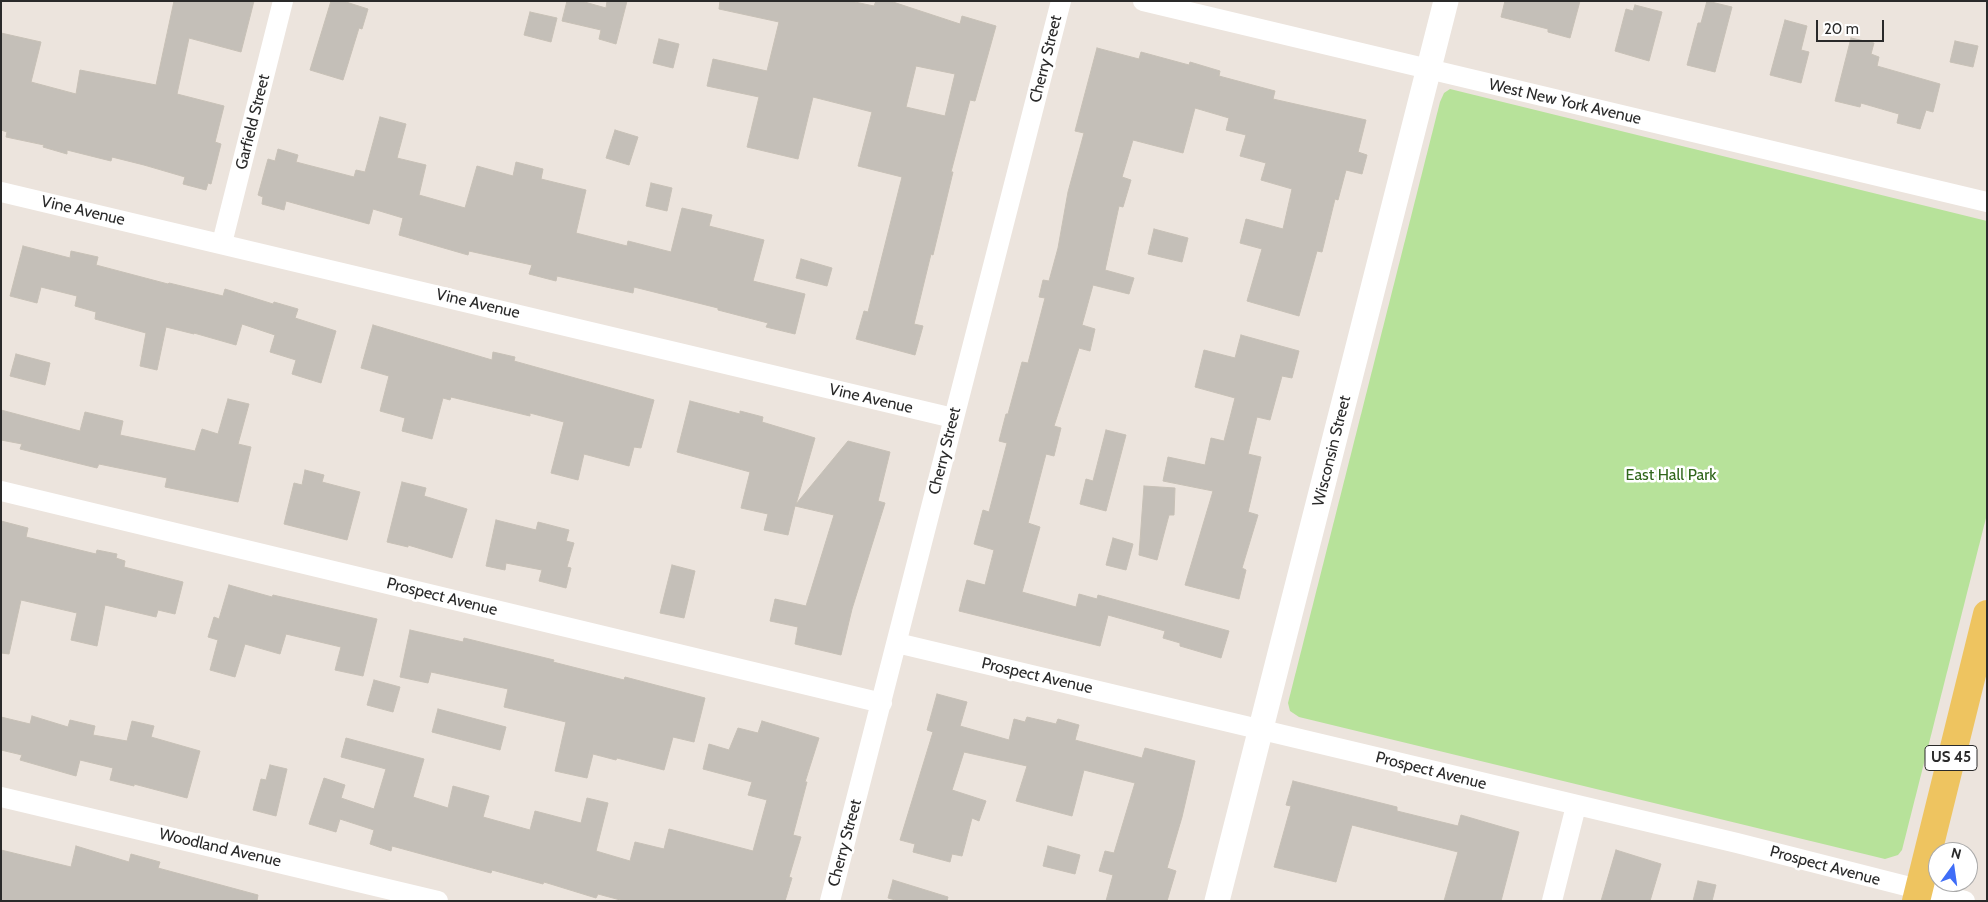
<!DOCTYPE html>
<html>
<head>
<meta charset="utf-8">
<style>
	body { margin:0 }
	#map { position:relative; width:1988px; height:902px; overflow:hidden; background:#ece4dd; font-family:Cabin,sans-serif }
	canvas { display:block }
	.frame { position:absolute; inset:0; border:2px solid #2a2a2a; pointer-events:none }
	.north { position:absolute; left:1928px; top:842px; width:50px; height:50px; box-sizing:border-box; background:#fff; border:1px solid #aaa; border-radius:50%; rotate:14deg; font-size:14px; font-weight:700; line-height:20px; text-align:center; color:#2a2a2a }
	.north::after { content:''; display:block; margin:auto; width:18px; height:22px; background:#3f6df7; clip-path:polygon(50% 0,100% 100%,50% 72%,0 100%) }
	.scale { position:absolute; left:1816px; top:20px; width:68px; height:22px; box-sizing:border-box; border:2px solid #2a2a2a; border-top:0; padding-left:6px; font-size:15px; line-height:18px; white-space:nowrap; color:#2a2a2a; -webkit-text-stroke:4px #fff; paint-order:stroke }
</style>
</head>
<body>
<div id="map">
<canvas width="1988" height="902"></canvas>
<div class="frame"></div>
<div class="north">N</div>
<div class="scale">20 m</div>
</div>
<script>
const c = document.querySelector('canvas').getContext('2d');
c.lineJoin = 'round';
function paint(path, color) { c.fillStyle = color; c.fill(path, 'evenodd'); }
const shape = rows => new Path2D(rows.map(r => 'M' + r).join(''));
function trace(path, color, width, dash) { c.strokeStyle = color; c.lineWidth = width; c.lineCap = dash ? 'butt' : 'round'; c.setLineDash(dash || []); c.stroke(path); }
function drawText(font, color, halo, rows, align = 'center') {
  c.font = font + ' Cabin,sans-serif'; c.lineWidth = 5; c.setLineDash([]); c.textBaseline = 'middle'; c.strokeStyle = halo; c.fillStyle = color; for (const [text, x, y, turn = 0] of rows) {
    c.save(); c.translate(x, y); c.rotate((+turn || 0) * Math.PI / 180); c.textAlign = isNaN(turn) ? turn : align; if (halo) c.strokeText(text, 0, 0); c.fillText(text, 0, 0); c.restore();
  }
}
paint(shape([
	[1450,89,1987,221,1987,514,1902,850,1898,855,1885,859,1299,717,1290,711,1288,703,1440,102,1444,93]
]), '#b7e29a');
const building = shape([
	[174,1,254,1,241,52,189,38,177,94,224,106,215,142,221,144,211,184,208,183,206,190,183,184,185,177,144,165,112,157,111,161,67,150,67,154,43,147,44,145,6,137,7,132,1,130,1,33,41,42,31,82,76,94,80,70,156,85,174,1],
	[331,1,343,1,368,9,362,29,359,28,343,80,310,70,331,1],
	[567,1,581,1,606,8,607,1,627,1,616,44,599,39,601,30,562,21,567,1],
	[720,1,850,1,874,6,876,1,890,1,960,24,962,16,996,26,975,101,970,100,951,172,953,172,933,255,931,254,914,324,923,326,915,355,856,339,864,311,868,312,902,177,858,166,872,112,813,97,798,159,747,147,759,97,707,86,713,59,767,71,779,22,719,9,720,1],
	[916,66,955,74,945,116,906,107,916,66],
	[1505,1,1580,1,1570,38,1548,32,1548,29,1501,17,1505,1],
	[1707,1,1732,7,1715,72,1687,65,1698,23,1701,23,1707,1],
	[1635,5,1662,12,1649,61,1615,51,1626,9,1633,11,1635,5],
	[530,12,557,18,551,42,524,35,530,12],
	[1785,20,1807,26,1801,50,1809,52,1801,83,1770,75,1785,20],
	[1851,38,1874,43,1871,54,1879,57,1877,66,1940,84,1933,112,1926,110,1920,129,1897,123,1899,114,1861,103,1860,107,1835,101,1851,38],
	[659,39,679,44,673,68,653,63,659,39],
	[1955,41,1978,46,1973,67,1950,62,1955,41],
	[1097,48,1139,59,1141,52,1189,65,1190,62,1220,71,1219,76,1275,91,1273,99,1366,120,1358,152,1367,155,1362,174,1346,170,1338,200,1335,199,1322,252,1317,251,1299,316,1247,301,1262,249,1240,243,1246,219,1283,229,1292,189,1261,180,1266,163,1240,156,1246,135,1226,130,1229,118,1195,108,1183,153,1133,140,1122,177,1131,180,1123,207,1119,206,1105,270,1134,278,1129,294,1093,285,1082,325,1095,329,1090,351,1079,348,1054,426,1061,428,1054,456,1046,454,1028,523,1040,527,1022,592,1076,607,1079,594,1097,599,1098,595,1229,631,1221,658,1180,646,1180,643,1163,638,1165,631,1108,615,1100,646,959,611,967,580,985,585,994,550,974,544,983,510,989,512,1007,443,999,441,1006,414,1008,414,1022,362,1028,363,1045,298,1039,297,1043,280,1049,281,1058,248,1068,192,1084,133,1075,131,1097,48],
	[380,117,406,124,397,158,426,165,419,195,465,208,477,166,513,176,516,162,543,169,541,179,586,190,576,233,627,246,628,241,671,252,682,208,712,215,709,226,764,240,753,281,805,294,795,334,766,327,768,323,718,310,718,308,634,287,633,293,557,276,556,281,529,274,532,265,469,251,468,255,399,235,403,218,373,209,369,224,286,201,284,210,262,204,263,197,258,195,268,159,275,161,278,149,298,155,296,162,354,177,356,170,365,172,380,117],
	[615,130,638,137,629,165,606,158,615,130],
	[651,183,672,188,667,211,646,206,651,183],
	[1154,229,1188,238,1182,262,1148,254,1154,229],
	[23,246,70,258,71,251,98,257,96,265,168,284,169,283,223,296,225,289,273,304,274,302,298,309,295,318,336,331,321,383,292,374,296,360,270,352,275,335,242,324,236,345,194,333,194,334,166,327,157,370,140,366,146,333,95,319,96,312,75,306,77,296,41,287,37,303,10,296,23,246],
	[801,259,832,268,827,286,796,278,801,259],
	[373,325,492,360,493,352,515,357,514,361,654,400,641,448,634,447,629,466,584,454,578,480,551,473,564,422,530,413,530,416,451,397,450,400,443,398,432,439,402,431,405,418,380,411,389,376,361,368,373,325],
	[1241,335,1299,351,1292,378,1282,376,1270,420,1257,417,1248,454,1261,457,1248,512,1258,515,1242,568,1246,570,1239,599,1185,585,1213,491,1163,481,1168,457,1205,465,1211,438,1224,441,1235,398,1195,387,1204,350,1235,358,1241,335],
	[16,354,50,363,45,385,10,376,16,354],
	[228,399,249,404,238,444,251,447,238,502,165,487,167,478,99,464,97,468,20,449,22,444,1,440,1,410,80,431,85,412,123,421,120,435,195,451,202,429,218,434,228,399],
	[690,401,740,414,740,411,763,417,762,422,815,438,796,504,848,441,890,452,878,501,885,503,852,609,841,655,795,644,798,627,770,621,775,599,806,606,834,515,795,506,788,535,764,530,768,514,741,508,750,472,677,452,690,401],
	[1106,430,1126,435,1106,511,1080,504,1086,479,1093,481,1106,430],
	[305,470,324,475,322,482,360,492,347,540,284,524,294,483,302,485,305,470],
	[402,482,426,488,424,496,467,509,452,558,408,545,408,547,387,542,402,482],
	[1144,486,1175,488,1174,515,1169,515,1157,560,1139,555,1144,486],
	[496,520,536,530,538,522,569,530,566,541,574,543,567,567,571,568,566,588,539,581,542,570,506,563,505,570,486,566,496,520],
	[1,521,28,528,26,537,96,554,97,550,117,554,116,558,125,561,124,567,183,582,175,614,158,610,156,617,105,605,97,646,71,640,77,613,21,600,9,654,1,653,1,521],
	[1113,538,1133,544,1126,570,1106,565,1113,538],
	[672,565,695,571,684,618,660,613,672,565],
	[229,585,272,597,273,595,377,619,363,676,335,670,341,647,286,634,280,654,245,644,235,677,210,670,218,640,208,637,214,617,219,619,229,585],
	[410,630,463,642,464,638,554,660,553,662,624,680,625,677,705,698,694,742,673,737,664,770,617,758,616,760,593,754,587,778,555,771,566,722,504,707,508,689,431,672,428,683,400,677,410,630],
	[374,680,400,687,393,712,367,705,374,680],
	[937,694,967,702,960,726,1009,740,1014,719,1025,722,1027,717,1056,724,1058,719,1079,725,1075,740,1142,758,1145,748,1195,761,1182,817,1167,868,1176,871,1167,901,1106,901,1113,875,1099,871,1105,851,1114,853,1135,783,1084,770,1072,816,1016,801,1027,766,964,752,952,790,986,801,979,821,972,818,962,856,952,854,950,862,913,852,915,844,900,840,933,732,927,730,937,694],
	[438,709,506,727,500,750,432,732,438,709],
	[32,716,68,727,70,720,95,726,93,735,127,741,132,721,154,726,151,737,200,751,187,798,134,784,134,786,110,780,113,768,80,760,76,776,20,760,22,755,1,750,1,717,30,724,32,716],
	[762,721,819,738,805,782,807,782,793,835,801,837,789,877,792,878,785,901,624,901,598,894,596,898,544,882,543,884,492,870,491,873,392,846,391,851,370,844,374,830,340,819,336,832,309,824,324,778,345,785,341,798,374,809,386,769,341,757,346,738,424,759,413,797,448,808,453,786,489,796,483,817,530,830,535,811,581,823,587,798,608,803,596,851,630,861,635,842,664,849,669,829,753,851,767,800,748,795,752,782,703,769,709,744,729,750,738,728,758,733,762,721],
	[270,765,287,769,276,816,253,810,261,779,266,780,270,765],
	[1293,781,1397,807,1397,811,1458,826,1461,815,1519,832,1501,901,1444,901,1458,852,1352,825,1336,882,1274,867,1291,806,1286,805,1293,781],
	[76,846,129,862,131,854,160,862,158,868,258,895,257,901,1,901,1,850,71,867,76,846],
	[1048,846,1080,855,1075,874,1043,866,1048,846],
	[1616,850,1661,864,1650,901,1601,901,1616,850],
	[893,880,948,897,947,901,899,901,888,898,893,880],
	[1698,881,1716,885,1712,901,1693,901,1698,881]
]);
paint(building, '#c4bfb8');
trace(building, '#c7c0b6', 1);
trace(shape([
	[1143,1,1987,202],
	[1,192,953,418],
	[222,243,283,1],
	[1,491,882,703],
	[897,643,1737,843,1965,901],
	[1,797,438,901],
	[830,901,1061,1],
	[1552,901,1576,806]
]), '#fff', 20);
trace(shape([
	[1217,901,1446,1]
]), '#fff', 25);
trace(shape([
	[1916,901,1987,614]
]), '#eec460', 28);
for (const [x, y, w] of [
	[1951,758,52]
]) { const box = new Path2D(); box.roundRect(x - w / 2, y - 12.5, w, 25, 4); c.fillStyle = '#fff'; c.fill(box); trace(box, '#2a2a2a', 1); }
drawText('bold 15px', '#2a2a2a', null, [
	["US 45",1951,758]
]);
drawText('16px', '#2a2a2a', '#fff', [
	["Cherry Street",1046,59,-76],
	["West New York Avenue",1565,102,13],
	["Garfield Street",253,122,-76],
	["Vine Avenue",83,211,13],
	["Vine Avenue",478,304,13],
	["Vine Avenue",871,399,13],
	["Cherry Street",945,451,-76],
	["Wisconsin Street",1332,451,-76],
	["Prospect Avenue",442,597,14],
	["Prospect Avenue",1037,676,13],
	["Prospect Avenue",1431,771,14],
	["Cherry Street",845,843,-75],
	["Woodland Avenue",220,848,13],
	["Prospect Avenue",1825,866,15]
]);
drawText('16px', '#30661b', '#fff', [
	["East Hall Park",1671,475]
]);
</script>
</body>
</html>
